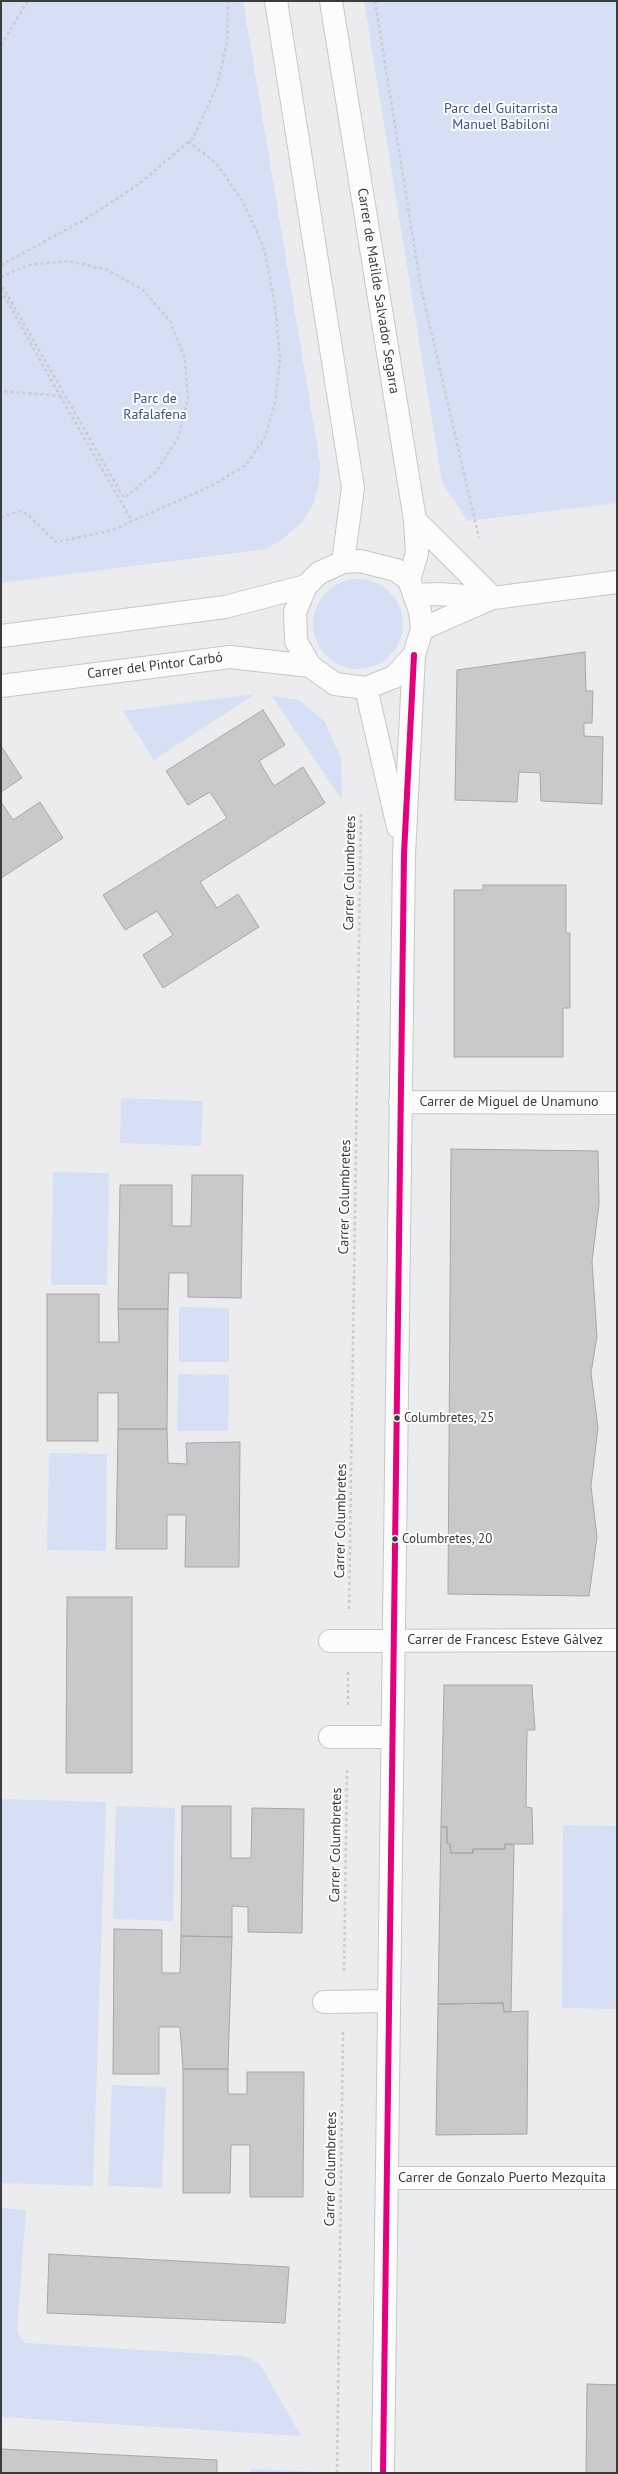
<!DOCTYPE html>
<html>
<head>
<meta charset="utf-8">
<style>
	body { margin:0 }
	#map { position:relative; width:618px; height:2474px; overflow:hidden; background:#ebecee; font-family:"PT Sans",sans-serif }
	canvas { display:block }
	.frame { position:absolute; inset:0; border:2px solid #3b3c3e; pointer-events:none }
</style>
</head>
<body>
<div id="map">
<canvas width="618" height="2474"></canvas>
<div class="frame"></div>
</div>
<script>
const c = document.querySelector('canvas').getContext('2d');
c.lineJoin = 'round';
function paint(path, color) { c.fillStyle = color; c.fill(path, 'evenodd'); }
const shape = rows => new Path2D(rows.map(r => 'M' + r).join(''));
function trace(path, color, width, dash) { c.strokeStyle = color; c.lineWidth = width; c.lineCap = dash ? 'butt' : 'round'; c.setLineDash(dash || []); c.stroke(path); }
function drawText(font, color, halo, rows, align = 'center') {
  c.font = font + ' "PT Sans",sans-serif'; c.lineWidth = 4; c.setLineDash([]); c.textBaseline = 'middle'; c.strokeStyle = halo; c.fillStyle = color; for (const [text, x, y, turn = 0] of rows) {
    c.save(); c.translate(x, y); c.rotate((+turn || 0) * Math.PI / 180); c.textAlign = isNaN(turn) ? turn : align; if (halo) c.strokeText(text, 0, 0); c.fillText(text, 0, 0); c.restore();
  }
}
paint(shape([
	[1,1,243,1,320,463,319,483,314,503,302,522,283,539,266,549,1,583],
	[364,1,617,1,617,503,468,521,442,482],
	'313 624a45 45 0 1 1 90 0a45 45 0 1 1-90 0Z',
	[255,694,154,760,123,711],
	[272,696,299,700,325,722,341,759,342,800],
	[121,1098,203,1101,201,1146,120,1143],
	[53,1172,109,1173,107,1285,51,1285],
	[179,1307,229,1308,229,1362,179,1362],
	[178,1374,229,1375,228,1431,177,1431],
	[49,1453,107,1454,106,1551,47,1550],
	[1,1799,106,1802,93,2186,1,2183],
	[116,1806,175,1808,173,1921,113,1919],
	[563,1825,617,1826,617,2009,562,2008],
	[112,2085,166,2087,162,2188,108,2186],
	[1,2208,26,2210,17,2332,25,2343,244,2356,260,2364,301,2436,1,2417],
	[252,2469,319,2472,319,2473,249,2473]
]), '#d7dff5');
const building = shape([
	[585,652,586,691,593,691,592,723,584,723,584,736,603,737,602,804,541,801,540,773,519,772,517,802,455,800,457,670,585,652],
	[263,710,285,745,259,761,274,786,303,767,325,803,200,882,217,908,238,894,259,927,163,988,143,955,173,935,157,911,125,930,103,895,227,818,210,792,188,805,166,771,263,710],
	[1,746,22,778,1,792,1,746],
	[1,802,13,820,40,802,63,838,1,878,1,802],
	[483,885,566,885,566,933,570,933,570,1008,563,1008,563,1057,454,1057,454,890,483,890,483,885],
	[451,1149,598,1151,599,1204,592,1261,597,1336,591,1373,598,1428,591,1486,597,1537,589,1596,448,1594,451,1149],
	[192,1175,243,1175,241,1298,188,1297,188,1273,169,1273,168,1309,118,1309,120,1185,172,1185,172,1226,191,1226,192,1175],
	[47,1294,99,1294,99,1342,119,1342,118,1309,168,1309,167,1429,118,1429,118,1393,98,1393,98,1441,47,1441,47,1294],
	[118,1429,167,1429,168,1463,187,1464,186,1443,240,1442,239,1567,185,1567,186,1515,167,1515,167,1549,116,1549,118,1429],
	[67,1597,132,1597,132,1773,66,1773,67,1597],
	[444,1685,532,1685,535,1730,527,1730,526,1807,532,1808,533,1844,505,1844,505,1849,473,1849,473,1853,451,1853,450,1844,447,1843,447,1827,441,1827,444,1685],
	[182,1806,231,1806,231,1858,251,1858,252,1808,304,1809,302,1933,248,1932,248,1907,232,1906,232,1937,181,1936,182,1806],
	[441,1827,447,1827,447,1843,450,1844,451,1853,473,1853,473,1849,505,1849,505,1844,514,1845,511,2011,504,2012,503,2003,438,2004,441,1827],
	[114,1929,162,1930,162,1973,180,1973,181,1936,232,1937,228,2069,183,2069,180,2027,159,2027,159,2074,113,2074,114,1929],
	[503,2003,504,2012,528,2011,527,2134,436,2135,438,2004,503,2003],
	[183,2069,228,2069,228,2094,247,2094,247,2072,304,2072,303,2197,250,2197,250,2145,231,2145,230,2193,183,2193,183,2069],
	[49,2254,289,2267,285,2323,47,2313,49,2254],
	[587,2384,617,2385,617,2473,586,2473,587,2384],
	[1,2449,217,2460,217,2473,1,2473,1,2449]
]);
paint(building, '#c9c9cb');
trace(building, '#a6a7a8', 1);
const minor = shape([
	[276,1,353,488,343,562],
	[331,1,415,520,417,553,409,580],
	[415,520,493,598],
	[360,561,396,570,409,580,420,611,422,629,414,655,394,677,366,688,335,684,310,666,296,641,295,612,306,586,319,573,343,562,360,561],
	[414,595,439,594,493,598,617,582],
	[422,629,490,599],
	[1,636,225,607,306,586],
	[1,686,230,657,310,666],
	[366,688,398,827],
	[400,1102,617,1103],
	[330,1641,617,1640],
	[330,1737,392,1737],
	[324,2002,389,2001],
	[387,2178,617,2178],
	[383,2473,404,854,414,655]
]);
trace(minor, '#c7c7c9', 24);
trace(shape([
	[375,1,421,288,479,538],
	[1,45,28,1],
	[1,265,84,220,139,184,193,138,217,86,227,43,228,1],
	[1,277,28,265,68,261,108,270,143,290,170,321,185,359,188,399,178,438,156,472,124,498,1,284],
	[1,290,60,396,1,391],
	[60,396,132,521],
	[1,517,20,511,28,515,56,542,110,531,209,487,246,465,265,437,275,403,280,358,275,305,264,248,243,202,216,163,188,141],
	[349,1609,361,812],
	[348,1705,348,1672],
	[344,1971,347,1768],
	[337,2473,343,2032]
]), '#cacbcb', 2.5, [3, 3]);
trace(minor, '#fcfcfc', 22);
trace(shape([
	[383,2473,404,854,414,655]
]), '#e5007d', 6);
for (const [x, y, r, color] of [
	[397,1418,3.5,"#3b3c3e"],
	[395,1539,3.5,"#3b3c3e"]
]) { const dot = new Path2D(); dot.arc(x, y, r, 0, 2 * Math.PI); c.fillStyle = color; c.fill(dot); trace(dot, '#fff', 1.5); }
drawText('13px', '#3b3c3e', '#fff', [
	["Columbretes, 25",404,1418],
	["Columbretes, 20",402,1539]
], 'left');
drawText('14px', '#3f5190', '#fff', [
	["Parc del Guitarrista",501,109],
	["Manuel Babiloni",501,125],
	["Parc de",155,399],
	["Rafalafena",155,415]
]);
drawText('14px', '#3b3c3e', '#fff', [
	["Carrer de Matilde Salvador Segarra",378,291,81],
	["Carrer del Pintor Carbó",155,666,-7],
	["Carrer Columbretes",350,873,-89],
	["Carrer de Miguel de Unamuno",509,1102],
	["Carrer Columbretes",345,1197,-89],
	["Carrer Columbretes",341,1521,-89],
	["Carrer de Francesc Esteve Gàlvez",505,1640],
	["Carrer Columbretes",336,1845,-89],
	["Carrer Columbretes",331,2169,-89],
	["Carrer de Gonzalo Puerto Mezquita",502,2178]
]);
</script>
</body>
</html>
